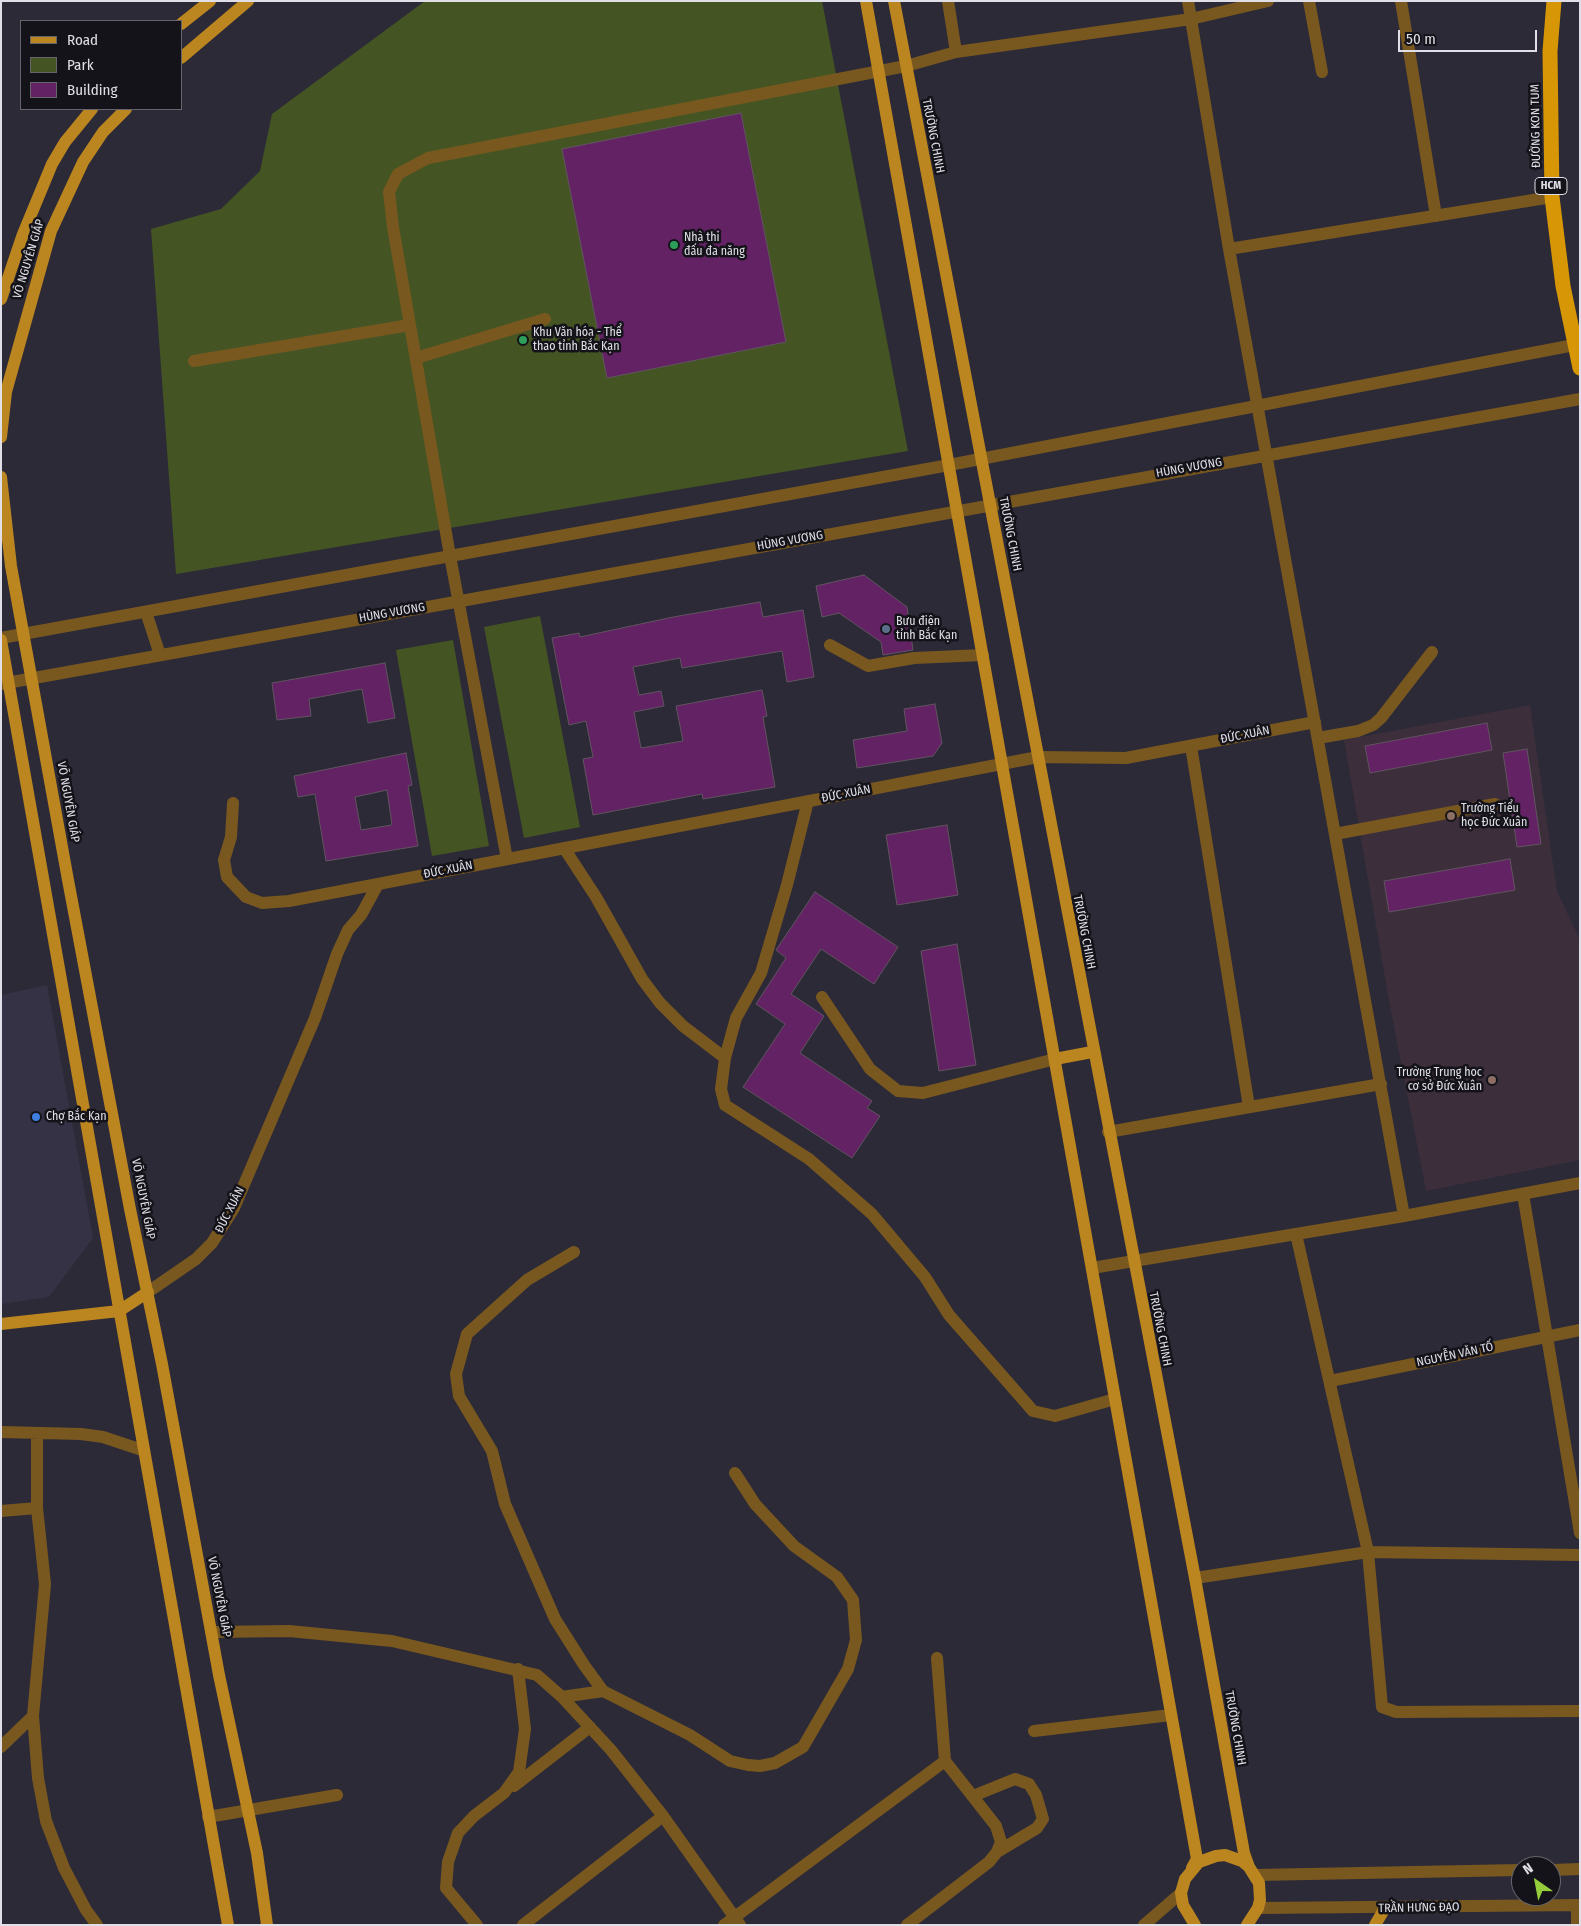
<!DOCTYPE html>
<html>
<head>
<meta charset="utf-8">
<style>
	body { margin:0 }
	#map { position:relative; width:1581px; height:1926px; overflow:hidden; background:#2c2a37; font-family:"Fira Sans Condensed",sans-serif }
	canvas { display:block }
	.frame { position:absolute; inset:0; border:2px solid #e0dfe8; pointer-events:none }
	.legend { position:absolute; left:20px; top:20px; width:162px; height:90px; box-sizing:border-box; background:#141319; border:1px solid #66656c; margin:0; padding:6px 9px; list-style:none; font-size:15px; color:#e0dfe8 }
	.legend li { display:flex; align-items:center; gap:10px; height:25px }
	.legend b { width:25px; border:1px solid #66656c }
	.north { position:absolute; left:1511px; top:1856px; width:50px; height:50px; box-sizing:border-box; background:#141319; border:1px solid #66656c; border-radius:50%; rotate:327deg; font-size:14px; font-weight:700; line-height:20px; text-align:center; color:#e0dfe8 }
	.north::after { content:''; display:block; margin:auto; width:18px; height:22px; background:#94cc3c; clip-path:polygon(50% 0,100% 100%,50% 72%,0 100%) }
	.scale { position:absolute; left:1398px; top:30px; width:139px; height:22px; box-sizing:border-box; border:2px solid #e0dfe8; border-top:0; padding-left:6px; font-size:15px; line-height:18px; white-space:nowrap; color:#e0dfe8; -webkit-text-stroke:4px #141319; paint-order:stroke }
</style>
</head>
<body>
<div id="map">
<canvas width="1581" height="1926"></canvas>
<div class="frame"></div>
<ul class="legend">
<li><b style="height:6px;background:#bb8520"></b>Road</li>
<li><b style="height:14px;background:#445523"></b>Park</li>
<li><b style="height:14px;background:#632263"></b>Building</li>
</ul>
<div class="north">N</div>
<div class="scale">50 m</div>
</div>
<script>
const c = document.querySelector('canvas').getContext('2d');
c.lineJoin = 'round';
function paint(path, color) { c.fillStyle = color; c.fill(path, 'evenodd'); }
const shape = rows => new Path2D(rows.map(r => 'M' + r).join(''));
function trace(path, color, width, dash) { c.strokeStyle = color; c.lineWidth = width; c.lineCap = dash ? 'butt' : 'round'; c.setLineDash(dash || []); c.stroke(path); }
function drawText(font, color, halo, rows, align = 'center') {
  c.font = font + ' "Fira Sans Condensed",sans-serif'; c.lineWidth = 5; c.setLineDash([]); c.textBaseline = 'middle'; c.strokeStyle = halo; c.fillStyle = color; for (const [text, x, y, turn = 0] of rows) {
    c.save(); c.translate(x, y); c.rotate((+turn || 0) * Math.PI / 180); c.textAlign = isNaN(turn) ? turn : align; if (halo) c.strokeText(text, 0, 0); c.fillText(text, 0, 0); c.restore();
  }
}
paint(shape([
	[47,985,93,1238,49,1297,1,1304,1,995]
]), '#363246');
paint(shape([
	[1530,705,1557,891,1580,940,1580,1160,1426,1191,1389,1001,1344,740]
]), '#3c2e3b');
paint(shape([
	[425,1,822,1,908,451,176,574,151,229,221,209,260,171,272,114],
	[540,616,580,827,524,838,484,627],
	[453,640,489,846,432,856,396,650]
]), '#445523');
const building = shape([
	[741,113,786,342,607,378,562,149,741,113],
	[864,575,907,607,913,650,883,655,881,642,839,613,822,617,816,586,864,575],
	[760,602,763,617,803,610,814,677,787,682,782,651,682,668,680,658,633,667,639,695,661,691,664,706,634,712,641,748,683,741,676,706,762,690,767,716,763,717,775,787,703,799,702,794,593,815,583,759,593,757,586,721,569,725,552,638,579,633,580,637,673,617,760,602],
	[385,663,395,718,368,723,362,689,309,699,311,716,277,720,272,683,385,663],
	[935,704,942,743,933,756,857,768,853,740,907,731,904,709,935,704],
	[1487,723,1492,750,1370,773,1365,746,1487,723],
	[1527,749,1541,844,1517,847,1503,753,1527,749],
	[406,753,412,785,408,786,418,846,326,861,315,794,298,797,294,776,406,753],
	[387,790,392,825,361,830,355,797,387,790],
	[947,825,958,895,897,905,886,835,947,825],
	[1510,859,1515,890,1389,912,1384,881,1510,859],
	[815,892,898,947,874,984,821,949,791,994,824,1016,800,1053,872,1101,867,1108,880,1116,852,1158,743,1087,785,1024,756,1004,786,958,776,950,815,892],
	[957,944,976,1065,939,1071,921,951,957,944]
]);
paint(building, '#632263');
trace(building, '#615460', 1);
trace(shape([
	[948,1,956,52],
	[1188,1,1229,249,1404,1216],
	[1309,1,1322,72],
	[1401,1,1436,216],
	[1229,249,1552,197],
	[416,358,545,319],
	[194,361,410,325],
	[146,612,160,655],
	[1,638,949,465,1574,345],
	[830,645,868,666,914,658,983,655],
	[1,684,1580,399],
	[1318,738,1358,731,1373,725,1381,718,1432,652],
	[1191,746,1249,1107],
	[808,801,787,885,761,973,736,1018,725,1058,721,1089,725,1105,809,1159,872,1214,925,1277,949,1315,1033,1411,1055,1416,1115,1399],
	[233,803,231,837,224,860,227,877,246,897,262,903,289,901,378,884],
	[1335,834,1495,804],
	[564,848,596,897,642,979,660,1003,683,1026,725,1058],
	[507,859,450,556,393,227,389,192,398,174,428,158,906,66,956,52,1191,19,1268,1],
	[822,997,870,1069,898,1091,923,1093,1055,1059],
	[1108,1132,1381,1084],
	[1523,1194,1580,1533],
	[1296,1234,1368,1552,1382,1707,1396,1712,1580,1711],
	[574,1252,527,1280,467,1334,456,1374,459,1396,492,1451,505,1504,555,1619,584,1665,603,1691],
	[1092,1268,1404,1216,1580,1183],
	[148,1292,196,1259,212,1243,234,1208,315,1018,337,954,348,930,361,915,378,884,1038,757,1126,758,1315,722],
	[1330,1381,1580,1330],
	[1,1432,81,1434,103,1437,142,1450],
	[37,1433,37,1508,45,1584,33,1716,38,1778,46,1821,64,1868,86,1910,97,1925],
	[1,1511,37,1508],
	[1195,1578,1368,1552,1580,1555],
	[211,1632,289,1631,392,1641,537,1675,562,1697,611,1750,663,1816,740,1925],
	[562,1697,603,1691,690,1735,730,1761,748,1765,760,1766,775,1763,803,1747,848,1669,856,1640,853,1600,837,1577,794,1546,755,1504,735,1473],
	[1034,1731,1171,1715],
	[1,1747,33,1716],
	[514,1786,590,1727],
	[973,1796,1015,1779,1029,1784,1036,1795,1043,1819,1037,1828,997,1852],
	[208,1817,337,1795],
	[1551,1870,1580,1869],
	[1255,1875,1521,1870],
	[1258,1908,1580,1905],
	[477,1925,446,1888,448,1862,458,1833,474,1816,504,1793,519,1772,525,1729,518,1669],
	[523,1925,663,1816],
	[724,1925,945,1761],
	[907,1925,989,1862,997,1852,1001,1842,996,1826,945,1761,937,1658],
	[1144,1925,1181,1893],
	[1577,1925,1577,1906]
]), '#795820', 12);
trace(shape([
	[866,1,1197,1859,1192,1868],
	[894,1,1195,1578,1244,1853,1249,1867],
	[181,24,210,1],
	[181,58,248,1],
	[1,299,23,234,52,164,65,142,92,109],
	[1,437,6,392,51,231,83,162,103,132,126,109],
	[1,477,11,566,68,880,130,1209,162,1364,219,1675,257,1853,267,1925],
	[1,640,228,1925],
	[1055,1059,1092,1052],
	[1,1324,119,1311,148,1292],
	[1195,1925,1183,1905,1181,1893,1185,1879,1199,1862,1216,1856,1225,1855,1242,1861,1249,1867,1259,1883,1260,1900,1258,1908,1247,1925],
	[1375,1925,1385,1908]
]), '#bb8520', 12);
trace(shape([
	[1554,1,1550,51,1552,197,1563,286,1580,368]
]), '#d79605', 15);
for (const [x, y, r, color] of [
	[674,245,5,"#2e9e5b"],
	[523,340,5,"#2e9e5b"],
	[886,629,5,"#5c6f8a"],
	[1451,816,5,"#8d6e63"],
	[1492,1080,5,"#8d6e63"],
	[36,1117,5,"#3f7fe0"]
]) { const dot = new Path2D(); dot.arc(x, y, r, 0, 2 * Math.PI); c.fillStyle = color; c.fill(dot); trace(dot, '#141319', 2); }
for (const [x, y, w] of [
	[1551,186,32]
]) { const box = new Path2D(); box.roundRect(x - w / 2, y - 8.5, w, 17, 4); c.fillStyle = '#141319'; c.fill(box); trace(box, '#e0dfe8', 1); }
drawText('bold 11px', '#e0dfe8', null, [
	["HCM",1551,186]
]);
drawText('12px', '#e0dfe8', '#141319', [
	["ĐƯỜNG KON TUM",1536,126,-91],
	["TRƯỜNG CHINH",933,136,79],
	["VÕ NGUYÊN GIÁP",29,259,-73],
	["HÙNG VƯƠNG",1189,468,-10],
	["TRƯỜNG CHINH",1010,534,79],
	["HÙNG VƯƠNG",790,541,-10],
	["HÙNG VƯƠNG",392,613,-10],
	["ĐỨC XUÂN",1245,735,-11],
	["ĐỨC XUÂN",846,794,-11],
	["VÕ NGUYÊN GIÁP",68,802,80],
	["ĐỨC XUÂN",448,870,-11],
	["TRƯỜNG CHINH",1084,932,79],
	["VÕ NGUYÊN GIÁP",143,1199,79],
	["ĐỨC XUÂN",230,1210,-63],
	["TRƯỜNG CHINH",1160,1329,79],
	["NGUYỄN VĂN TỐ",1455,1355,-12],
	["VÕ NGUYÊN GIÁP",219,1597,79],
	["TRƯỜNG CHINH",1235,1728,80],
	["TRẦN HƯNG ĐẠO",1419,1908,-1]
]);
drawText('12px', '#e0dfe8', '#141319', [
	["Nhà thi",684,238],
	["đấu đa năng",684,252],
	["Khu Văn hóa - Thể",533,333],
	["thao tỉnh Bắc Kạn",533,347],
	["Bưu điện",896,622],
	["tỉnh Bắc Kạn",896,636],
	["Trường Tiểu",1461,809],
	["học Đức Xuân",1461,823],
	["Trường Trung học",1482,1073,"right"],
	["cơ sở Đức Xuân",1482,1087,"right"],
	["Chợ Bắc Kạn",46,1117]
], 'left');
</script>
</body>
</html>
